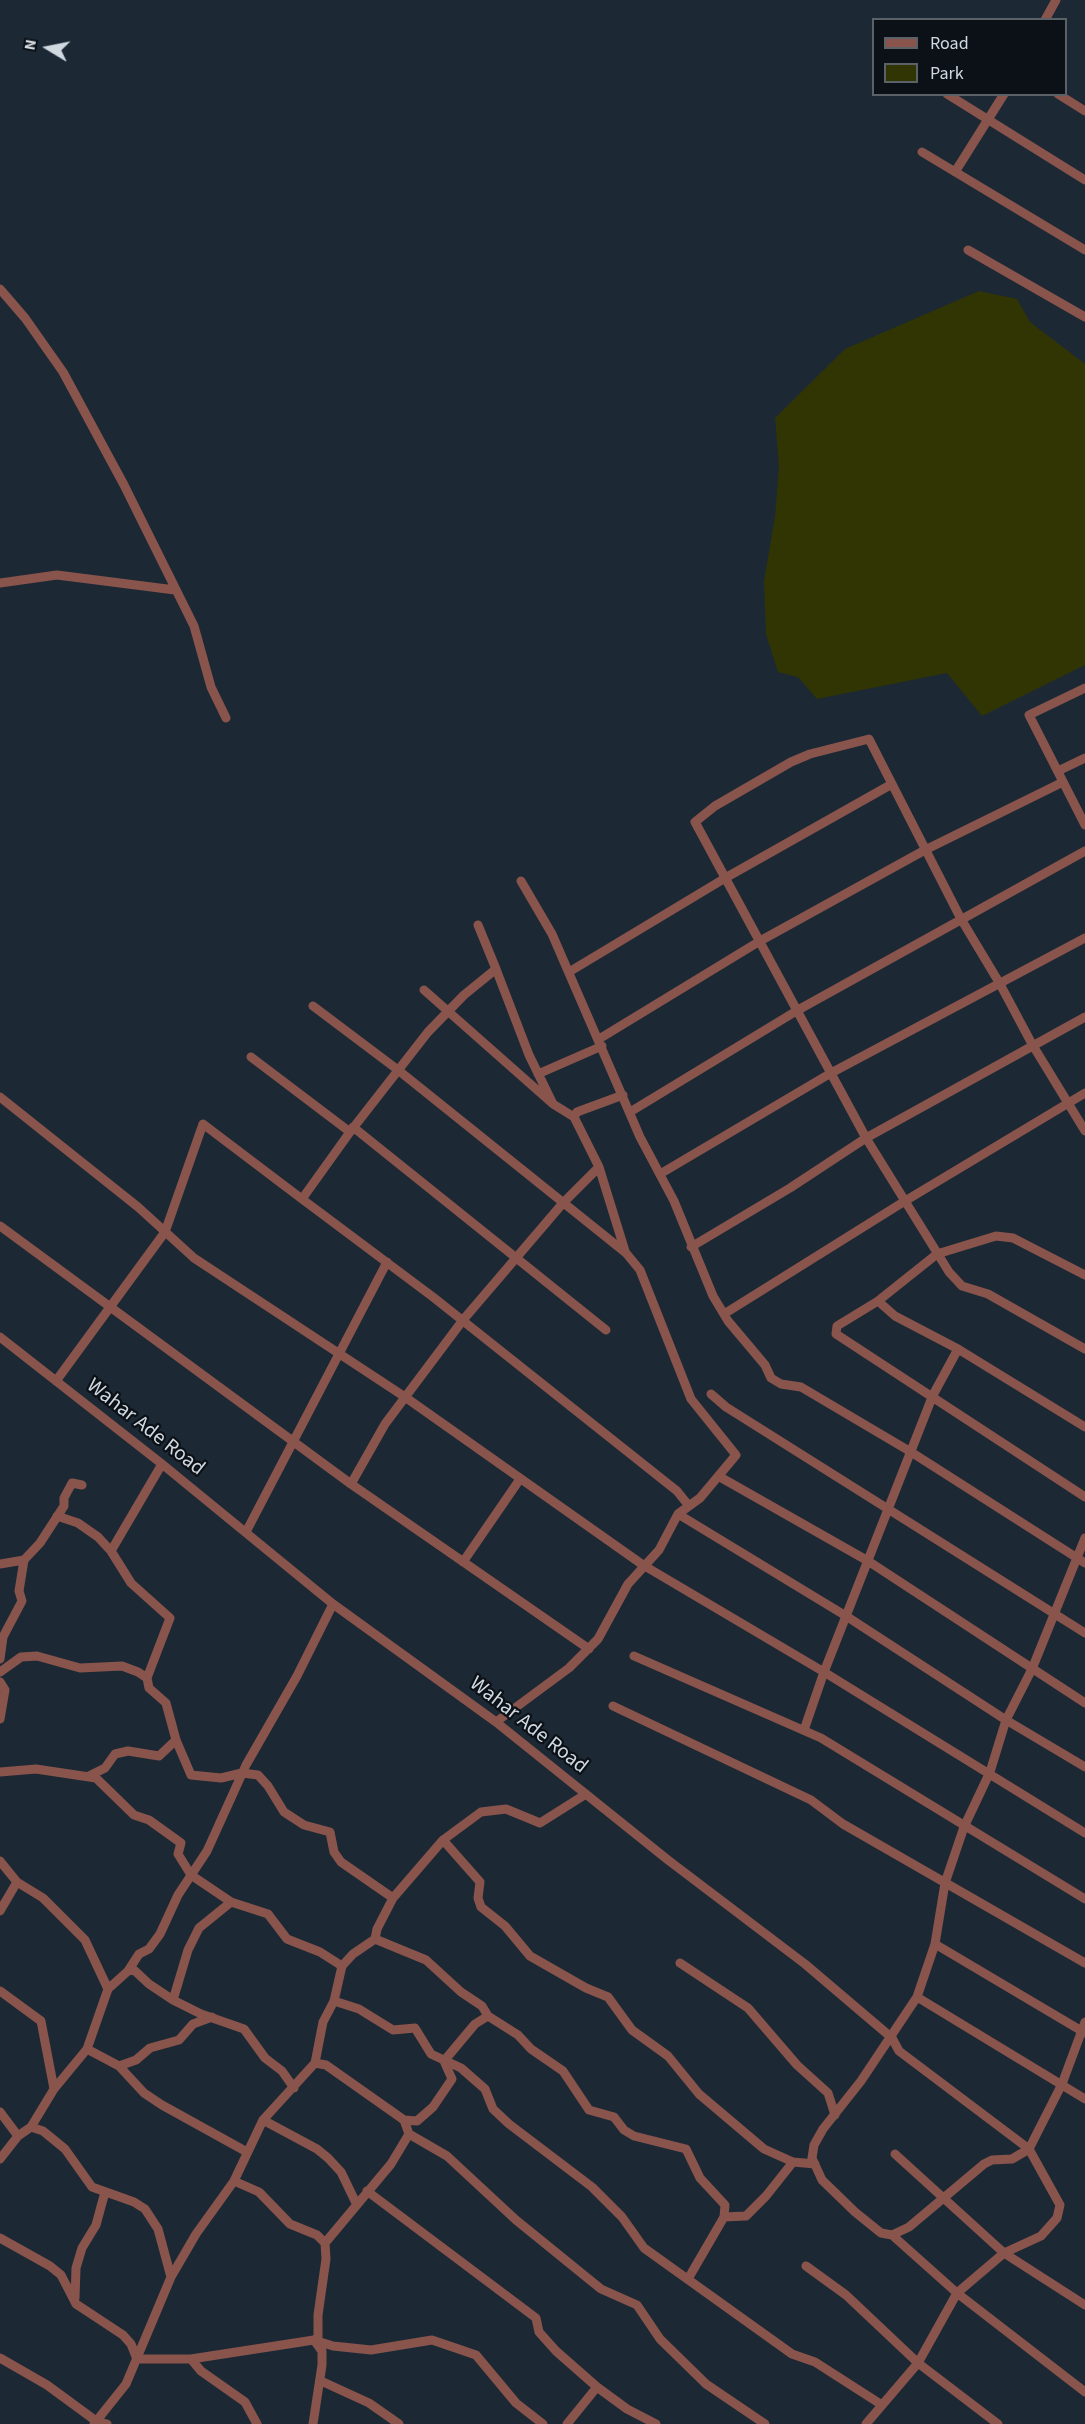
<!DOCTYPE html>
<html>
<head>
<meta charset="utf-8">
<style>
	body { margin:0 }
	#map { position:relative; width:1085px; height:2424px; overflow:hidden; background:#1c2935; font-family:"Source Sans 3",sans-serif }
	canvas { display:block }
	.legend { position:absolute; left:872px; top:18px; width:195px; height:78px; box-sizing:border-box; background:#0b1116; border:2px solid #5a6167; margin:0; padding:8px 10px; list-style:none; font-size:18px; color:#d0d8e0 }
	.legend li { display:flex; align-items:center; gap:12px; height:30px }
	.legend b { width:30px; border:2px solid #5a6167 }
	.north { position:absolute; left:18px; top:18px; width:60px; height:60px; -webkit-text-stroke:4px #0b1116; paint-order:stroke; rotate:280deg; font-size:16px; font-weight:700; line-height:24px; text-align:center; color:#d0d8e0 }
	.north::after { content:''; display:block; margin:auto; width:21px; height:27px; background:#d0d8e0; clip-path:polygon(50% 0,100% 100%,50% 72%,0 100%) }
</style>
</head>
<body>
<div id="map">
<canvas width="1085" height="2424"></canvas>
<ul class="legend">
<li><b style="height:8px;background:#89544b"></b>Road</li>
<li><b style="height:16px;background:#313503"></b>Park</li>
</ul>
<div class="north">N</div>
</div>
<script>
const c = document.querySelector('canvas').getContext('2d');
c.lineJoin = 'round';
function paint(path, color) { c.fillStyle = color; c.fill(path, 'evenodd'); }
const shape = rows => new Path2D(rows.map(r => 'M' + r).join(''));
function trace(path, color, width, dash) { c.strokeStyle = color; c.lineWidth = width; c.lineCap = dash ? 'butt' : 'round'; c.setLineDash(dash || []); c.stroke(path); }
function drawText(font, color, halo, rows, align = 'center') {
  c.font = font + ' "Source Sans 3",sans-serif'; c.lineWidth = 4.5; c.setLineDash([]); c.textBaseline = 'middle'; c.strokeStyle = halo; c.fillStyle = color; for (const [text, x, y, turn = 0] of rows) {
    c.save(); c.translate(x, y); c.rotate((+turn || 0) * Math.PI / 180); c.textAlign = isNaN(turn) ? turn : align; if (halo) c.strokeText(text, 0, 0); c.fillText(text, 0, 0); c.restore();
  }
}
paint(shape([
	[979,291,1017,299,1030,322,1085,364,1085,665,982,716,947,673,817,699,798,677,778,672,766,634,764,581,775,516,779,466,775,418,845,349]
]), '#313503');
trace(shape([
	[1045,20,1056,0],
	[947,94,1085,180],
	[1058,94,1085,111],
	[922,152,1085,250],
	[955,172,1004,94],
	[968,250,1085,317],
	[0,289,25,318,63,372,124,485,194,626,211,687,226,718],
	[0,583,57,575,175,590],
	[1085,688,1029,715,1085,825],
	[1058,771,1085,758],
	[521,881,552,934,640,1137,674,1201,713,1296,728,1321,765,1365,771,1378,781,1384,801,1387,911,1452,1085,1563],
	[569,972,727,877,892,784],
	[424,990,553,1104,529,1055,496,969],
	[313,1006,398,1070,626,1253,640,1270,691,1399,736,1455,700,1498,678,1514,659,1550,628,1584,598,1639,569,1668,496,1722],
	[599,1039,760,941,925,850,1063,782],
	[538,1074,602,1046],
	[0,1097,138,1207,194,1258,405,1397,643,1565,824,1672,1085,1833],
	[630,1112,798,1010,1085,851],
	[574,1117,577,1112,623,1095],
	[353,1127,606,1330],
	[1085,1131,1032,1044,1000,984,961,919,869,739,810,754,791,762,715,806,695,822,866,1138,949,1272,962,1286,988,1294,1085,1349],
	[350,1132,428,1032,464,995,496,969,478,925],
	[599,1167,625,1251],
	[660,1174,831,1073,1085,938],
	[302,1199,433,1297,677,1491,689,1506],
	[0,1226,351,1484,385,1424,463,1320,563,1203,599,1167,574,1117,553,1104],
	[691,1247,790,1188,866,1138,1085,1017],
	[1085,1275,1013,1238,996,1236,937,1254,878,1301,837,1326,836,1334,1085,1497],
	[878,1301,895,1316,958,1349,1085,1427],
	[724,1314,905,1201,1085,1093],
	[0,1337,162,1464,333,1604,496,1722,668,1860,805,1964,892,2038,899,2051,1029,2149,1060,2205,1057,2218,1041,2236,1004,2253,957,2293,918,2363,866,2424],
	[56,1381,165,1232,203,1124,302,1199,350,1132,251,1057],
	[711,1394,726,1407,1085,1633],
	[720,1477,868,1561,1085,1703],
	[351,1484,589,1649],
	[678,1514,846,1616,1006,1720,1085,1767],
	[57,1516,78,1523,98,1537,111,1551,131,1583,170,1618,147,1678],
	[246,1532,387,1262],
	[1085,1538,1032,1669,1006,1720,990,1772,964,1827,945,1883,935,1944,917,1997,861,2081,823,2129,814,2145,812,2158,822,2180,855,2212,881,2233,892,2235,957,2293,1085,2392],
	[111,1551,162,1464],
	[463,1562,520,1479],
	[0,1564,24,1560],
	[634,1656,821,1738,1085,1899],
	[0,1659,3,1637,22,1601,19,1591,24,1560,40,1543,64,1506,64,1498,72,1483,82,1485],
	[0,1672,21,1657,37,1656,80,1668,122,1666,138,1672,147,1678,149,1688,166,1703,176,1740,191,1775,221,1778,242,1773,258,1775,268,1786,284,1812,304,1825,330,1832,334,1852,341,1862,393,1898],
	[0,1682,5,1690,0,1719],
	[613,1706,811,1800,843,1824,1085,1963],
	[804,1730,824,1672,933,1395,958,1349],
	[0,1772,36,1769,96,1778,134,1815,149,1820,181,1843,178,1854,191,1875,231,1902,268,1914,287,1939,320,1952,342,1966],
	[89,1776,105,1768,115,1754,128,1751,159,1756,176,1740],
	[443,1840,480,1882,478,1898,481,1907,505,1926,530,1956,586,1988,608,1997,632,2030,668,2056,699,2094,764,2149,793,2162,815,2164],
	[0,1861,17,1882,0,1911],
	[17,1882,43,1898,85,1940,108,1989],
	[375,1939,426,1960,461,1992,482,2006,488,2016,518,2035,531,2049,563,2071,589,2110,614,2117,624,2130,634,2136,686,2149,700,2178,725,2205,724,2217],
	[935,1944,1085,2033],
	[680,1963,748,2008,797,2065,828,2093,835,2115],
	[128,1971,134,1970,149,1984,173,2000,201,2014,244,2029,265,2058,282,2071,294,2088],
	[0,1991,41,2021,54,2089],
	[917,1997,1085,2099],
	[173,2000,188,1950,199,1928,231,1902],
	[334,2001,359,2009,393,2030,415,2028,431,2054,461,2068,485,2089,493,2109,509,2124,592,2187,622,2217,644,2248,792,2354,815,2362,882,2405],
	[87,2049,119,2066,144,2093,162,2105,247,2152],
	[315,2063,326,2065,404,2120],
	[119,2066,136,2060,150,2048,179,2040,193,2024,212,2017],
	[0,2112,18,2136],
	[263,2120,317,2149,328,2158,341,2172,356,2203],
	[31,2127,43,2131,65,2149,92,2187,134,2202,145,2209,158,2229,171,2277],
	[409,2134,447,2156,516,2220,601,2289,637,2305,660,2339,706,2384,765,2424],
	[1029,2149,1062,2084,1085,2022],
	[895,2154,1004,2253,1085,2305],
	[0,2159,18,2136,31,2127,54,2089,87,2049,108,1989,128,1971,139,1954,149,1949,160,1934,178,1895,207,1851,246,1765,297,1676,333,1604],
	[234,2181,259,2192,290,2224,317,2235,325,2243,326,2259,318,2315,318,2337,314,2340,322,2351,322,2365,313,2424],
	[367,2191,536,2318,539,2332,556,2351,597,2387],
	[892,2235,909,2227,984,2164,992,2160,1012,2159,1029,2149],
	[0,2238,50,2266,61,2275,76,2304,123,2335,131,2344,137,2359,191,2359,314,2340,333,2346,371,2350,432,2340,476,2355,516,2403,543,2424],
	[325,2243,391,2164,409,2134,404,2120,417,2121,433,2107,452,2079,444,2061,475,2024,488,2016],
	[806,2266,846,2295,918,2363,998,2424],
	[688,2279,724,2217,746,2216,766,2196,793,2162],
	[75,2298,76,2268,82,2248,96,2225,105,2192],
	[0,2358,47,2385,96,2421,107,2424],
	[191,2359,201,2371,245,2402,257,2424],
	[321,2381,369,2403,399,2424],
	[94,2424,126,2384,171,2277,196,2234,234,2181,263,2120,315,2063,323,2022,334,2001,342,1966,353,1954,375,1939,377,1929,393,1898,443,1840,481,1812,506,1809,540,1823,586,1794],
	[567,2424,597,2387,627,2409,656,2424]
]), '#89544b', 9);
drawText('21px', '#d0d8e0', '#0b1116', [
	["Wahar Ade Road",145,1428,38],
	["Wahar Ade Road",528,1726,38]
]);
</script>
</body>
</html>
